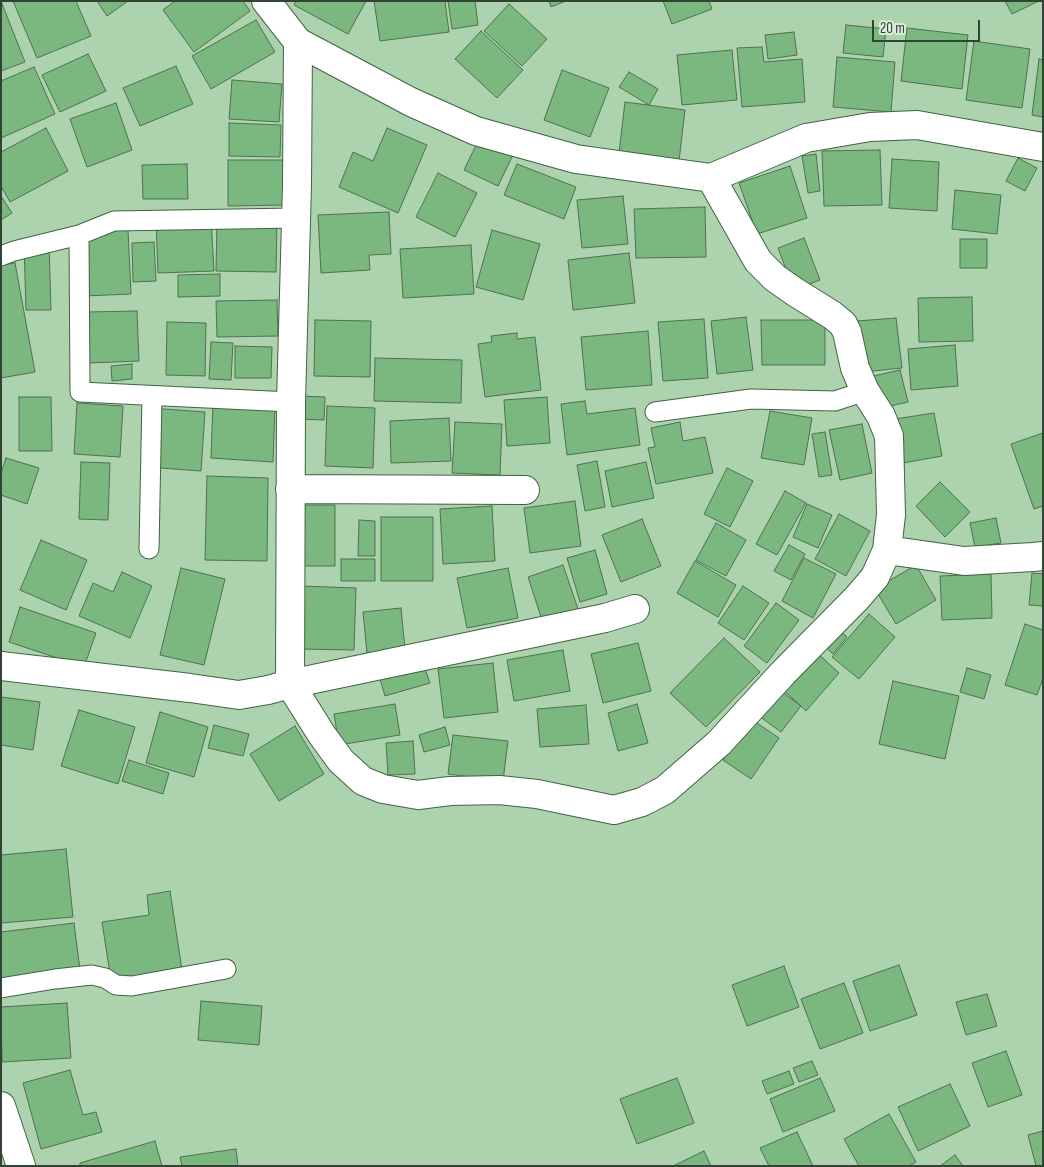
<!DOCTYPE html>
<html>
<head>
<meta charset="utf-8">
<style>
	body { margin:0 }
	#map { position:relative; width:1044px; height:1167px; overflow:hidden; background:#add2ae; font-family:"Sofia Sans Condensed",sans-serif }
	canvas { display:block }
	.frame { position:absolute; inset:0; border:2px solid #324233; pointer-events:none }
	.scale { position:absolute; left:872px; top:20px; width:108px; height:22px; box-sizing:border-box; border:2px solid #324233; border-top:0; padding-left:6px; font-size:15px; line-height:18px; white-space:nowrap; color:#324233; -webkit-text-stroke:4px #daeddb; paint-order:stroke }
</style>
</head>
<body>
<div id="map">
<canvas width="1044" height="1167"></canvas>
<div class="frame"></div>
<div class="scale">20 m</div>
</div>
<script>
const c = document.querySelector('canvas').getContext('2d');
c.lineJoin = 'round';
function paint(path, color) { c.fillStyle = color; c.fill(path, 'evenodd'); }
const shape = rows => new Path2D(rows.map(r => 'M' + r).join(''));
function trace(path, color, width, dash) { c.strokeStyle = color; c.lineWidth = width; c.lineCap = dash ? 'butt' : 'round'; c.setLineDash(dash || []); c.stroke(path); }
const building = shape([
	[1,1,25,62,1,71,1,1],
	[13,1,76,1,91,36,37,58,13,1],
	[97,1,128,1,107,16,97,1],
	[175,1,243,1,250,11,194,52,163,10,175,1],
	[296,1,366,1,348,34,294,5,296,1],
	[374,1,445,1,449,32,380,41,374,1],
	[448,1,475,1,478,25,452,29,448,1],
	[549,1,566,1,551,7,549,1],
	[663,1,709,1,712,9,672,24,663,1],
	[1005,1,1039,1,1012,14,1005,1],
	[509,4,547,39,522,66,484,31,509,4],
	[256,20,275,52,211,89,192,56,256,20],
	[846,25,886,29,883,57,843,53,846,25],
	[907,28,968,35,962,89,901,81,907,28],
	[481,31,523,70,497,98,455,59,481,31],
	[794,32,797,55,768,59,765,35,794,32],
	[974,41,1030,49,1022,108,966,100,974,41],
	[762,47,764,62,802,59,805,102,742,107,737,48,762,47],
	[732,50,737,100,682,105,677,55,732,50],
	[88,54,106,91,60,112,42,75,88,54],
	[837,57,895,62,891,112,833,107,837,57],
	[1039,59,1043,60,1043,117,1032,115,1039,59],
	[176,66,193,104,140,126,123,88,176,66],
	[34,67,55,114,1,138,1,81,34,67],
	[562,70,609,88,590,137,544,120,562,70],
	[629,72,658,89,649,105,619,87,629,72],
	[232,80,282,84,279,122,229,119,232,80],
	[625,102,685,110,679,161,619,153,625,102],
	[116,103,132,150,87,167,70,119,116,103],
	[229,123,281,125,280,157,229,156,229,123],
	[46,128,68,171,10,202,1,186,1,152,46,128],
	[387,128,427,145,398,213,339,187,353,152,373,161,387,128],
	[479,139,513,155,498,186,464,170,479,139],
	[880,150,882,205,824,206,822,151,880,150],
	[816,154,820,191,808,193,802,156,816,154],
	[1018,158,1037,168,1025,191,1006,181,1018,158],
	[892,159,939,162,937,211,889,208,892,159],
	[228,160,286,160,286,205,228,206,228,160],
	[187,164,188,199,143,199,142,165,187,164],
	[517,164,576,187,564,219,504,195,517,164],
	[790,166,807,218,757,234,739,183,790,166],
	[438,173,477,193,455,237,416,217,438,173],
	[955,190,1001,195,997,234,952,229,955,190],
	[1,196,12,213,1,220,1,196],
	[623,196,628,244,582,248,577,200,623,196],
	[705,207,706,257,636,258,634,209,705,207],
	[389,212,391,254,369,255,370,270,321,273,318,215,389,212],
	[211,218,214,271,158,273,156,220,211,218],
	[217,220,277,221,276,272,216,271,217,220],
	[128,230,131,294,84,296,81,232,128,230],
	[492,230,540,244,523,300,476,287,492,230],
	[804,238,820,280,794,290,778,248,804,238],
	[960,239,987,239,987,268,960,268,960,239],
	[154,242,156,281,133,282,132,243,154,242],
	[49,244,51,310,26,310,24,245,49,244],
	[471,245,474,294,403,298,400,249,471,245],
	[629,253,635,303,573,310,568,260,629,253],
	[15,263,35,372,1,378,1,265,15,263],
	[220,274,220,296,178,297,178,275,220,274],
	[972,297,973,341,919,342,918,298,972,297],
	[277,300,278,336,217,337,216,301,277,300],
	[137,311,139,361,89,363,87,312,137,311],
	[746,317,753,370,717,374,711,321,746,317],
	[896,318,902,368,863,372,857,321,896,318],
	[704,319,708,378,663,381,658,322,704,319],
	[315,320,371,321,370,377,314,376,315,320],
	[761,320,825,320,825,365,762,365,761,320],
	[167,322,206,323,205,376,166,375,167,322],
	[648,331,652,385,586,390,581,337,648,331],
	[517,333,517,339,535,337,541,390,485,397,478,344,492,342,491,336,517,333],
	[211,342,233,343,231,380,209,379,211,342],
	[955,345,958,386,911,390,908,349,955,345],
	[235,346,272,347,271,378,235,378,235,346],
	[375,358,462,360,461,403,374,401,375,358],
	[132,364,132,379,112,381,111,366,132,364],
	[900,370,908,402,877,409,869,377,900,370],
	[299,396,325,397,324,420,299,419,299,396],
	[19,397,51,397,52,451,19,451,19,397],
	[547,397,550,443,507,446,504,400,547,397],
	[585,401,587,414,635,408,640,445,567,455,561,404,585,401],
	[77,403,123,406,120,457,74,454,77,403],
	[213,403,275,407,273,462,211,458,213,403],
	[327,406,375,408,373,468,325,466,327,406],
	[151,408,205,412,201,471,147,467,151,408],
	[770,411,812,418,804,465,761,458,770,411],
	[934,413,942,456,903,463,895,419,934,413],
	[449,418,451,461,391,463,390,421,449,418],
	[455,422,502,424,500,475,452,473,455,422],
	[680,422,683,441,705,437,713,473,656,484,648,448,655,447,651,428,680,422],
	[862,424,872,473,840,480,829,430,862,424],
	[825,432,832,475,819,477,812,434,825,432],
	[1043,433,1043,506,1034,509,1011,444,1043,433],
	[6,458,39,468,27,504,1,495,1,473,6,458],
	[597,461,605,507,585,511,577,465,597,461],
	[81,462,110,463,108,520,79,519,81,462],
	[646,462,654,498,612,507,605,471,646,462],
	[727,468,753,481,730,527,704,514,727,468],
	[207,476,268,478,267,561,205,560,207,476],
	[940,482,970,512,945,537,916,506,940,482],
	[785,491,806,503,777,555,756,544,785,491],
	[575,501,581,546,530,553,524,508,575,501],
	[807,504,832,515,818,548,793,537,807,504],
	[300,505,335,505,335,566,300,566,300,505],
	[492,506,495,561,443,564,440,509,492,506],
	[839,514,870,531,846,576,815,559,839,514],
	[381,517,433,517,433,581,381,581,381,517],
	[996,518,1001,543,975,547,970,523,996,518],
	[642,519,661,566,621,582,602,535,642,519],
	[359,520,375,521,375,556,358,556,359,520],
	[716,523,746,540,726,576,696,560,716,523],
	[41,540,87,560,66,610,20,590,41,540],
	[789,545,805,554,791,580,774,571,789,545],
	[595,550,607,594,580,602,567,558,595,550],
	[804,558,836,574,813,618,782,601,804,558],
	[341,559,375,559,375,581,341,581,341,559],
	[695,561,736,585,718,617,677,593,695,561],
	[563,565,578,609,542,620,528,577,563,565],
	[916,565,936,600,896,624,875,589,916,565],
	[181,568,225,579,204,665,160,655,181,568],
	[508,568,518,618,467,628,457,578,508,568],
	[122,572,152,586,130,638,79,616,93,583,113,592,122,572],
	[1032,573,1043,574,1043,606,1029,605,1032,573],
	[991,574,992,618,942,620,940,576,991,574],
	[302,586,356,588,354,650,299,649,302,586],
	[743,586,769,603,744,640,718,623,743,586],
	[776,603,799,620,767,663,744,646,776,603],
	[20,607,96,633,84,667,9,642,20,607],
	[401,608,405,649,367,653,363,612,401,608],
	[869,614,895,637,859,679,832,657,869,614],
	[1025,624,1043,630,1043,678,1037,695,1005,685,1025,624],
	[835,626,847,637,833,654,821,643,835,626],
	[724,638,760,672,706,727,670,693,724,638],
	[638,643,651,691,603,703,591,654,638,643],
	[812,648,839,673,806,711,778,685,812,648],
	[563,650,570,691,514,701,507,660,563,650],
	[423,663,430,683,385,696,379,676,423,663],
	[493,663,498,712,444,718,438,669,493,663],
	[967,668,991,675,984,699,960,692,967,668],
	[893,681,959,696,945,759,879,744,893,681],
	[774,686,801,706,781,732,755,713,774,686],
	[1,697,40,702,33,750,1,745,1,697],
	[395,704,400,735,339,745,334,714,395,704],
	[637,704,648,743,618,751,608,713,637,704],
	[586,705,589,744,540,747,537,709,586,705],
	[79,710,135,727,118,784,61,766,79,710],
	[160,712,208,727,194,777,146,763,160,712],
	[751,719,779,738,751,779,723,760,751,719],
	[214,725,249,734,243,756,208,748,214,725],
	[295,726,324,774,279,801,250,754,295,726],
	[445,727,450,745,424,752,419,735,445,727],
	[453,735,508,741,503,781,448,774,453,735],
	[413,741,415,774,388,775,386,743,413,741],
	[129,760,169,773,163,794,122,781,129,760],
	[66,849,73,917,1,923,1,855,66,849],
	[170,891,182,970,111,980,102,922,149,915,147,895,170,891],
	[74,923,80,970,1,981,1,932,74,923],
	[899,965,917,1015,870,1031,853,981,899,965],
	[784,966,799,1007,747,1026,732,985,784,966],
	[844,983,863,1033,820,1049,801,999,844,983],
	[987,994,997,1026,966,1035,956,1002,987,994],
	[201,1001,262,1006,259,1045,198,1040,201,1001],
	[67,1003,71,1058,2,1062,1,1007,67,1003],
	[1006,1051,1022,1095,988,1107,972,1063,1006,1051],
	[812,1061,818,1075,799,1082,793,1068,812,1061],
	[70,1070,83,1115,96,1112,102,1132,41,1149,23,1083,70,1070],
	[789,1071,794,1084,767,1094,762,1081,789,1071],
	[677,1078,694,1123,637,1144,620,1099,677,1078],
	[820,1078,835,1111,783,1132,770,1099,820,1078],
	[950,1084,970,1126,918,1151,898,1107,950,1084],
	[889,1114,916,1162,909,1166,859,1166,844,1139,889,1114],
	[1043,1131,1043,1166,1036,1166,1028,1135,1043,1131],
	[797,1132,813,1166,769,1166,760,1148,797,1132],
	[155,1141,162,1166,80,1166,80,1163,155,1141],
	[236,1149,238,1166,182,1166,180,1157,236,1149],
	[704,1151,711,1166,673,1166,704,1151],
	[955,1155,963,1166,940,1166,955,1155]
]);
paint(building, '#7ab87f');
trace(building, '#4f7051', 1);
const lane = shape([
	[79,235,80,392,291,402],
	[1,256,14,251,79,235,114,221,296,218],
	[655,412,751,399,835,401,865,391],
	[149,549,152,396],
	[1,988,55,979,92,975,105,978,116,985,132,986,226,969]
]);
const street = shape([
	[266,1,298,42,411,102,476,131,576,159,711,178,806,138,870,127,917,125,1043,147],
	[298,42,297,185,291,402,290,684,322,735,341,761,363,781,383,789,418,795,450,791,499,790,537,794,614,810,642,802,665,790,719,743,783,673,857,598,875,577,887,550,891,515,889,436,881,416,865,391,855,368,847,332,843,324,832,315,795,292,775,278,758,261,711,178],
	[290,489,525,490],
	[887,550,964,561,1033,557,1043,556],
	[1,666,190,688,239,695,268,690,290,684,605,618,635,609],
	[1,1106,21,1166]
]);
trace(lane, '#416344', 21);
trace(street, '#416344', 30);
trace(lane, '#fff', 19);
trace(street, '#fff', 28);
</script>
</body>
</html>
